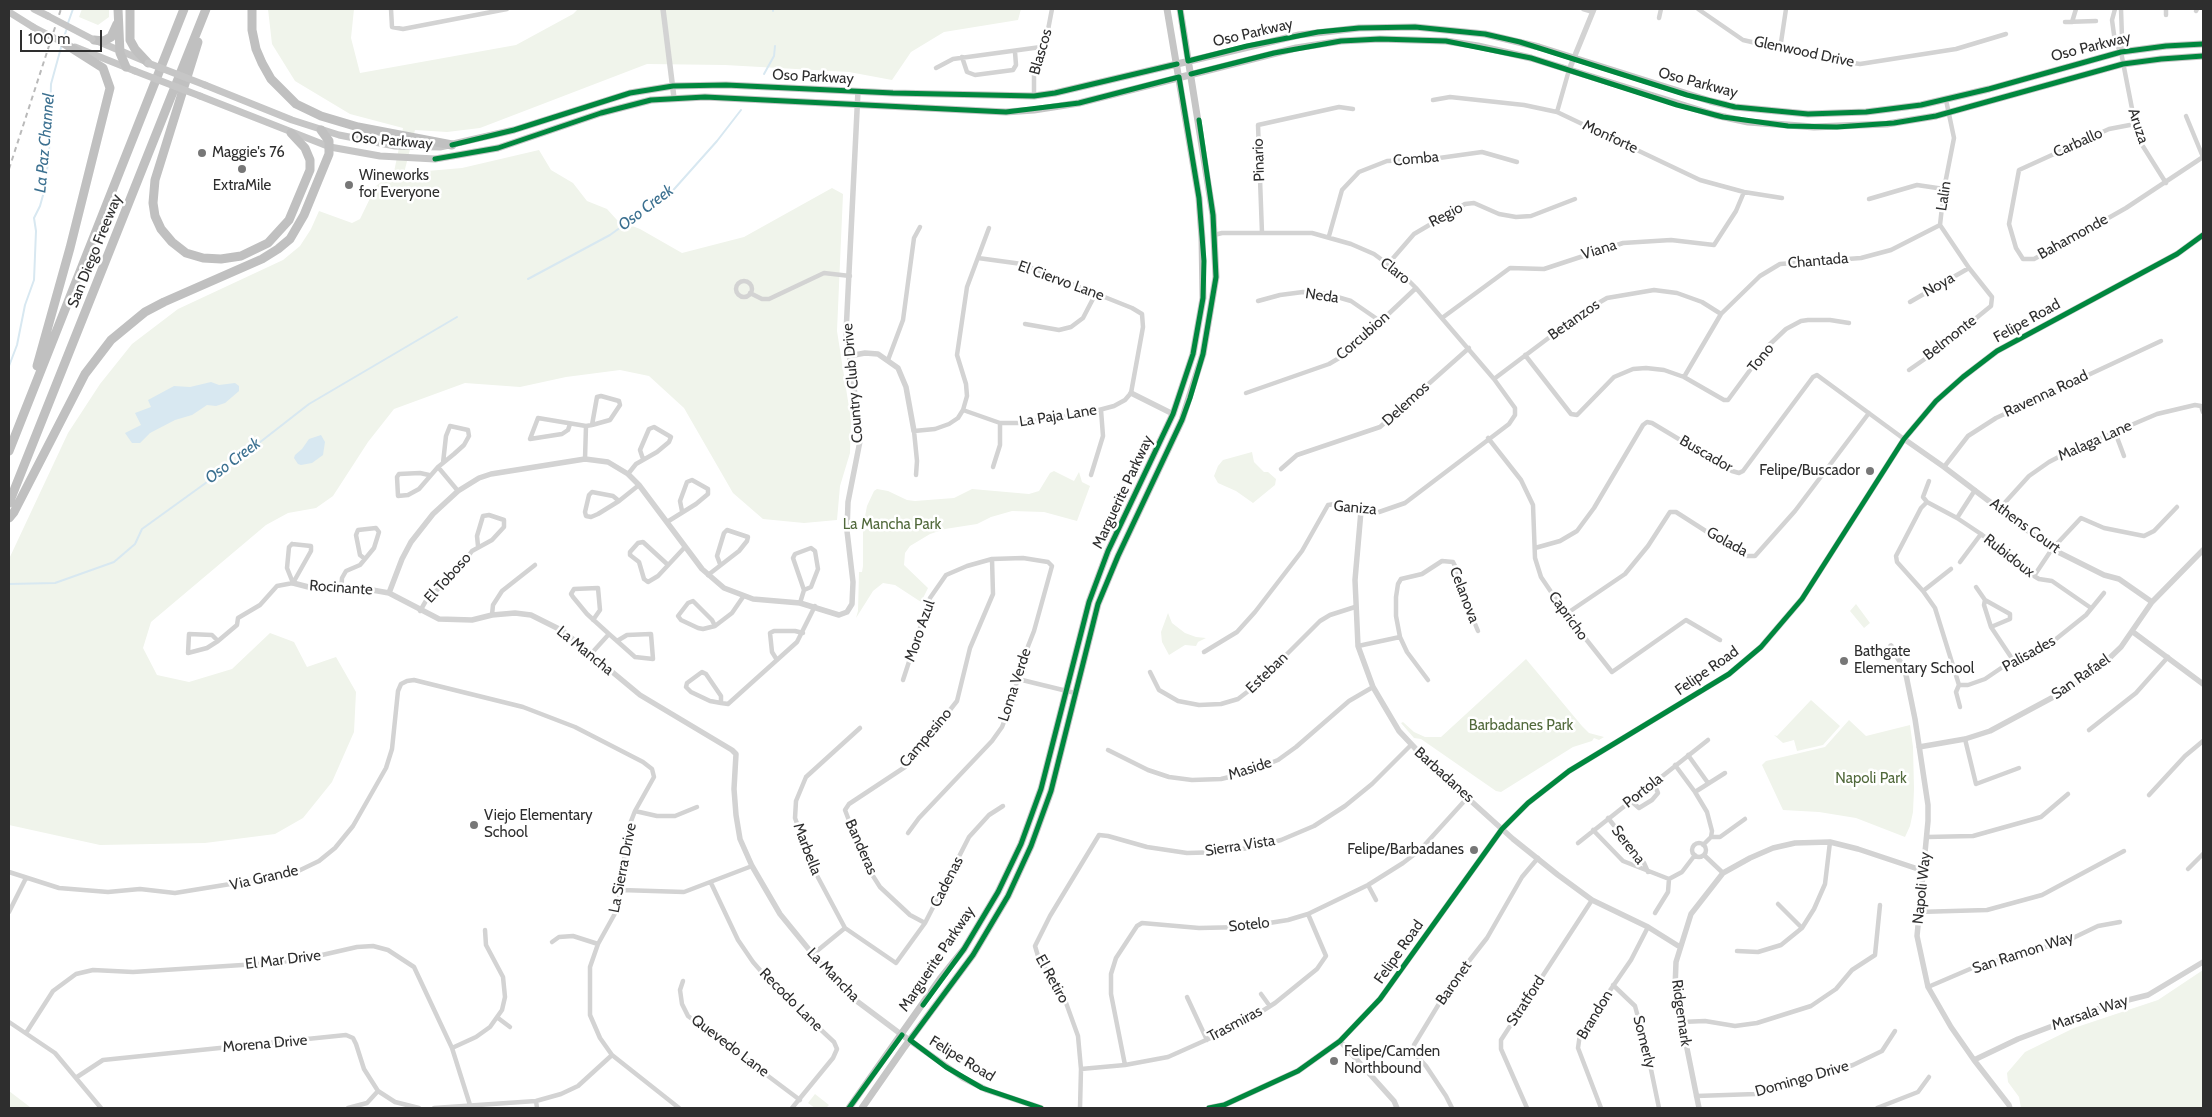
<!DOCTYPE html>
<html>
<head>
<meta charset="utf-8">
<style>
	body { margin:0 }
	#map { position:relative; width:2212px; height:1117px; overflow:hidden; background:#fff; font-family:Cabin,sans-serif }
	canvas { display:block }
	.frame { position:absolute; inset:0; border:10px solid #2e2e2e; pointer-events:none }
	.scale { position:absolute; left:20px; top:30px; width:82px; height:22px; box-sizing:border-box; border:2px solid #2e2e2e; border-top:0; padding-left:6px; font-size:15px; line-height:18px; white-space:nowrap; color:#2e2e2e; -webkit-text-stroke:4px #fff; paint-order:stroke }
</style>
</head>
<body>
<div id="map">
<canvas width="2212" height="1117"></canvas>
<div class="frame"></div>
<div class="scale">100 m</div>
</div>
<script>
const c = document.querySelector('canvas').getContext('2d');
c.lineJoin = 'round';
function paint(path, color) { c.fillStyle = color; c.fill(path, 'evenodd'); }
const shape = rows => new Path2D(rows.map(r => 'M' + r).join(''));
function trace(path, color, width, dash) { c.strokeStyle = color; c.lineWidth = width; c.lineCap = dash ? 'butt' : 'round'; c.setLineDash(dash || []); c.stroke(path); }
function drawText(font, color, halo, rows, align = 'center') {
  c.font = font + ' Cabin,sans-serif'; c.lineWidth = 5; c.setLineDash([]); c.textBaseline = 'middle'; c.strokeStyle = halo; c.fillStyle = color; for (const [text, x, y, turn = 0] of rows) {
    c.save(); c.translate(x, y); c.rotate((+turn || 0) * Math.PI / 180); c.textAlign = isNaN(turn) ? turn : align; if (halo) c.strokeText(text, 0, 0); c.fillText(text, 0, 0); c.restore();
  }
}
paint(shape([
	[82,9,109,9,109,17,98,25,79,17],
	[268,9,354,9,351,38,360,73,516,45,573,14,578,9,1021,9,1018,20,944,32,911,52,892,80,849,72,725,65,647,64,480,128,447,132,415,130,404,173,462,168,539,150,551,170,573,183,587,201,607,209,617,220,640,229,682,253,744,237,832,188,843,194,837,331,851,420,850,453,840,486,837,520,804,523,763,519,733,493,684,408,649,376,620,370,566,377,520,387,465,383,394,409,368,442,333,496,316,508,288,513,266,525,151,622,143,648,157,675,189,682,232,669,270,633,294,642,307,667,336,657,356,692,354,732,332,782,303,818,275,834,205,843,100,845,9,825,9,559,68,433,100,384,132,344,178,309,283,260,300,246,311,229,319,211,352,223,360,219,376,186,394,172,403,128,350,114,295,81,272,44],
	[1252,452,1254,462,1264,472,1268,472,1276,479,1275,485,1253,503,1236,491,1218,483,1214,476,1218,466,1223,460],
	[1054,471,1074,481,1079,472,1082,482,1090,486,1077,521,1044,512,1012,511,991,517,977,524,945,529,930,534,910,546,905,553,904,565,928,588,921,602,895,585,883,583,873,591,856,618,858,611,859,572,862,572,863,566,863,527,867,506,874,491,877,489,888,491,907,500,915,501,954,498,972,489,1029,494,1039,491,1050,473],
	[1856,604,1870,623,1864,628,1850,611],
	[1168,613,1172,623,1185,633,1196,637,1206,638,1198,642,1196,646,1185,645,1169,655,1162,642,1161,632],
	[1526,659,1582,726,1589,733,1604,737,1599,740,1594,738,1592,741,1573,747,1501,792,1496,791,1421,739,1414,738,1401,723,1403,722,1414,732,1425,737,1441,737],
	[1811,700,1840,726,1823,745,1797,751,1794,740,1783,743,1774,735,1777,736],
	[1849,720,1866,736,1910,725,1913,747,1914,789,1913,812,1910,826,1905,837,1856,818,1819,812,1783,810,1762,765,1766,761,1825,747],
	[2203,970,2203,1108,2021,1108,2019,1097,2008,1082,2007,1073,2025,1052,2074,1028,2158,1000],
	[9,1091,30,1107,31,1108,9,1108],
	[815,1094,829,1105,826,1108,815,1108,808,1103]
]), '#f0f4eb');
paint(shape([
	[211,382,219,385,235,383,239,386,239,391,225,403,216,406,207,405,192,415,175,420,150,433,140,443,132,443,125,433,141,425,135,413,151,407,148,400,174,386,190,387],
	[321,435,325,442,323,455,312,463,301,465,298,464,294,458,295,455,302,449,309,439]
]), '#d8e8f1');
trace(shape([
	[773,11,773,9],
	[68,23,73,9],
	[63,40,67,28],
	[764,74,774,56,775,46],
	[528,279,610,235,632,219,668,196,717,141,741,110],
	[9,366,17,345,25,305,34,280,36,231,34,218,40,206,45,188,49,153,51,84,62,44],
	[9,584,55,583,114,562,135,544,142,529,232,464,309,404,457,317]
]), '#d8e8f1', 2);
trace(shape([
	[391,9,392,27,403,29,507,9],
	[1583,9,1593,12],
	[1698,9,1743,40,1821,58,1860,64,1956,49,2006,34],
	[2115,9,2112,20,2115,42,2121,52],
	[2121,9,2122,38,2121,52,2135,124,2139,140,2166,183],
	[2196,11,2197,9],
	[2166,15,2166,9],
	[1659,18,1661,9],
	[2065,22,2096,21],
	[2072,22,2076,9],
	[1780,49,1786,9],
	[962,57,967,72,975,75,1013,70,1016,65,1015,52],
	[936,68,953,59,1041,47],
	[1034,96,1034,69,1047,35,1052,9],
	[1433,100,1450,97,1524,105,1557,112,1700,180,1744,192,1782,198],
	[1557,112,1569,70],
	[2186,116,2203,157],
	[2135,124,2109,129,2019,170,2009,224,2016,248,2023,259,2034,259,2089,229,2126,208,2203,157],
	[1869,199,1917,185,1944,189],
	[1262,233,1258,125,1339,107,1353,109],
	[1329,236,1342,190,1359,172,1387,161,1432,159,1482,152,1517,162],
	[1388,264,1414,234,1465,204,1474,203,1499,214,1516,217,1531,216,1575,199],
	'736 289a8 8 0 1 1 16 0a8 8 0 1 1-16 0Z',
	[750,293,762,299,769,299,824,273,850,276],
	[1258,301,1280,295,1303,292,1327,294,1351,301,1380,321],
	[1910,302,1969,268],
	[1442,318,1510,268,1544,269,1623,243,1671,240,1714,245,1736,211,1744,192],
	[1025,324,1059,330,1071,327,1083,318,1096,293],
	[1525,355,1571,414,1577,415,1614,377,1633,369,1646,368,1664,370,1684,377,1724,400,1728,400,1767,347,1786,329,1801,321,1808,320,1830,320,1849,323],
	[888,360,903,320,914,238,920,227],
	[1909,370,1932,354,1991,306,1992,297,1969,268,1940,225,1944,189,1954,138,1946,100],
	[1684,377,1721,314,1760,276,1780,264,1861,258,1891,250,1940,225],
	[1494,379,1583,312,1607,298,1654,290,1677,293,1702,302,1721,314],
	[1246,393,1329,364,1346,354,1416,288],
	[963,410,1000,423,1020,423,1084,414,1114,406,1125,400,1131,393,1143,327,1142,314,1132,308,1022,264,978,258],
	[570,424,568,430,562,434,530,439,538,418,586,426,592,425,610,420,620,405,619,401,601,396,597,397,592,425],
	[2115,432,2124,456],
	[1488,438,1521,480,1533,505,1535,558,1541,577,1566,614,1612,672,1686,620,1720,640],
	[585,459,586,426],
	[438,467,443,463,454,454,464,445,469,436,468,430,450,426,446,436,443,463],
	[993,467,1000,445,1000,423],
	[1944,467,1968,436,1996,418,2161,341],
	[1281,469,1297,455,1380,427,1469,348],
	[628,474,636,464,657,452,669,442,671,437,654,427,649,429,640,450,643,459],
	[429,475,420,473,399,474,397,477,398,496,408,495,419,489,438,467,458,491],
	[916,475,917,461,914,431,935,429,949,424,958,418,963,410,967,396,966,384,957,355,967,287,989,228],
	[1091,475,1103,436,1101,410],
	[619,501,613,496,592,492,589,495,585,512,586,516,591,517,598,514,619,501,639,485],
	[1927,502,1921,508,1896,556,1897,562,1923,591,1935,608,1959,685],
	[1927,502,1957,518,1981,534,2034,576,2039,579,2052,581,2091,608],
	[1927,502,1923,497,1929,481],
	[2000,508,2029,476,2049,462,2070,451,2157,414,2195,405,2201,406,2203,412],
	[1957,518,1975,490],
	[667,522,696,504,708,494,708,489,692,480,687,482,680,501,682,511],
	[292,544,311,546,311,551,293,583,287,568,289,547,292,544],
	[1535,548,1560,541,1577,531,1594,508,1643,425,1647,422,1652,423,1732,471,1739,473,1743,471,1813,377,1817,375,1904,439],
	[1960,562,1981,534],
	[667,564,643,542,638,543,630,552,630,555,639,562,644,579,648,582,658,576,685,547],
	[708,575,739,551,747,541,748,537,727,530,724,533,717,556,720,564],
	[2034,576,2052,549,2081,518,2104,528,2144,536,2154,531,2177,507],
	[1976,587,1985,600,2010,614,2010,619,1991,627],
	[341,590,342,578,346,571,360,565,365,559,374,548,379,532,376,528,358,530,356,535,360,555,365,559],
	[1923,591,1951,569],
	[1985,600,1984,605,1991,627,2013,660],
	[800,603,804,590,811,587,818,569,815,551,811,548,795,554,793,558,804,590],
	[420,611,427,599,456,573,472,551,492,540,504,527,504,520,489,515,483,516,477,536,478,546],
	[1566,614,1625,574,1648,546,1670,512,1676,512,1740,553,1747,556,1755,556,1795,511,1869,413],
	[492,615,493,605,502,591,535,565],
	[593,620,600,610,598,588,574,589,571,594,573,597,587,614,609,634],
	[715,626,712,620,693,601,688,603,678,616,681,620,698,628,703,629,715,626,732,613,743,597],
	[218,641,212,635,189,634,188,653,207,648,218,641,237,625,238,618,260,605,277,586,293,583],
	[1358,646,1400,637],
	[1204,652,1237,632,1255,612,1302,551,1328,505,1335,504,1361,511,1379,512,1405,503,1509,424,1515,415,1515,408,1494,379,1416,288,1404,276,1374,254,1351,244,1312,233,1222,233,1214,235],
	[590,655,609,634,617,641,635,657,653,659,651,634,627,635,617,641],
	[777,660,772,652,770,633,774,631,795,631,803,633],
	[1150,672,1159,690,1178,701,1199,705,1221,704,1238,699,1255,686,1320,621,1330,615,1355,607],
	[1018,679,1075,693],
	[903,680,930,598,946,575,967,566,992,559,1023,558,1048,562,1052,566,1034,631,1023,659,1011,704,1002,727,992,741,919,818,908,833],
	[1428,680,1407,652,1400,637,1396,616,1396,597,1398,584,1401,579,1422,574,1442,561,1453,562,1457,570,1463,595,1478,631],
	[1959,685,1968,685,1985,679,2013,660,2051,643,2086,615,2104,593],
	[1959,685,1956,692,1960,707],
	[721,703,721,696,706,674,702,672,687,683,686,687,691,692,710,701,721,703,728,704,797,642,815,606],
	[860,728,806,777,796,801,795,818,814,870,845,928,896,963,925,923,969,837,989,815,1003,806],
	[2089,730,2136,693,2168,657],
	[1965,739,1976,784,2019,768],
	[1108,750,1148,770,1169,777,1192,780,1221,779,1242,774,1278,760,1296,747,1349,701,1373,687],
	[1688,755,1708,783],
	[1675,765,1695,792,1707,812,1712,831,1711,837,1703,845],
	[1695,792,1725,773],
	[2149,795,2185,756,2203,741],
	[1631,801,1639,808,1652,800,1658,793,1654,784],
	[635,811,657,816,675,816,697,807],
	[1608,818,1644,863,1648,872],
	[1593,830,1623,861,1669,879,1682,872,1695,855],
	[1711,837,1720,837,1745,819],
	[1927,837,1973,836,2041,817,2068,794],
	[1578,843,1708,740],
	'1692 850a7 7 0 1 1 14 0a7 7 0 1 1-14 0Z',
	[1704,855,1723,873],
	[2188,869,2203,854],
	[9,872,59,888,108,892,140,889,175,893,292,874,319,861,335,848,353,826,386,768,392,749,398,691,401,684,407,681,414,680,523,707,575,727,643,762,652,769,654,777,635,811,628,829,618,908,598,944,590,967,590,1015,600,1038,612,1055,679,1108],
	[711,883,738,940,753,962,773,985,834,1042,837,1049,833,1058,792,1108],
	[1368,885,1376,900],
	[621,890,684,892,752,866],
	[1778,904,1802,928],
	[9,912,26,878],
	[1918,912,1987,910,2042,895,2124,851],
	[1655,913,1668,892,1669,879],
	[925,923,910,915,880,887,866,865,845,810,849,804,905,767,957,701,970,648,993,594,992,559],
	[552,942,559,937,573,936,598,944],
	[1737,951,1758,952,1781,945,1802,928,1814,909,1825,884,1830,842],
	[812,955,845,928],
	[683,981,680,990,682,1004,688,1016,800,1100],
	[1613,985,1635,1006,1647,1050,1659,1108],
	[1928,987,1977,966,2042,948,2075,937,2098,926,2120,922],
	[1261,994,1269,1005],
	[1187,997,1207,1040],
	[498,1018,510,1027],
	[9,1022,55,1053,101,1108],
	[1681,1022,1705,1021,1735,1026,1757,1023,1811,1006,1836,989,1852,970,1875,955,1880,905],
	[26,1033,53,991,76,974,93,970,133,972,258,964,300,960,357,947,373,946,388,950,414,967,452,1048,470,1105],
	[452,1048,476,1037,490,1027,502,1010,505,997,503,977,486,945,485,930],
	[1125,1065,1111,994,1111,974,1116,958,1137,926,1142,923,1199,928,1244,927,1288,920,1308,914,1368,885,1403,863,1420,850,1468,797],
	[1081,1069,1125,1065,1168,1057,1242,1024,1275,1003,1317,969,1326,956,1308,914],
	[77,1077,103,1060,346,1035,353,1038,356,1044,364,1069,378,1091,395,1102,419,1108],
	[1696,1096,1756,1094,1853,1065,1882,1051,1895,1031],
	[536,1101,537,1108],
	[348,1108,367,1103,378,1091],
	[434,1108,536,1101,561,1094,578,1086,612,1055],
	[1080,1108,1081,1069,1078,1036,1065,1000,1038,956,1035,946,1050,916,1099,835,1108,836,1147,847,1187,853,1223,852,1255,847,1281,840,1314,826,1345,806,1372,784,1411,745],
	[1452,1108,1446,1096,1426,1066,1415,1054,1414,1045,1451,984,1487,938,1522,877,1538,858],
	[1527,1108,1501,1049,1501,1040,1592,900],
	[1601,1108,1578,1048,1580,1034,1631,960,1648,927],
	[1877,1108,1918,1092,1929,1077]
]), '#d3d3d3', 4.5);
trace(shape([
	[663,9,674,98],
	[1569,70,1594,9],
	[849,356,865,353,878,354,898,368,906,387,914,431],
	[1131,393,1173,414],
	[1904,439,1944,467,2052,549,2104,575,2119,579,2152,602],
	[1361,511,1355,580,1358,646,1373,687,1399,731,1430,764,1513,839,1558,875,1592,900,1648,927,1680,947],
	[293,583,320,590,361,588,389,593,439,619,472,620,492,615,515,613,531,615,563,631,640,695,732,750,736,754,734,789,736,815,740,839,752,866,780,914,833,979,854,999,902,1035],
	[389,593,402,559,411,542,433,514,458,491,479,478,491,474,585,459,608,462,628,474,639,485,702,569,724,588,753,599,800,603,839,615,847,612,852,604,853,582,847,531,848,502,861,436,846,333,858,91],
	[2133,632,2203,684],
	[1891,646,1905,670,1915,719,1928,805,1928,821,1917,936,1928,987,1951,1027,1974,1060,2009,1105,2010,1108],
	[1919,747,1965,739,1990,731,2059,694,2096,671,2121,647,2152,602,2203,550],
	[1340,1041,1394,1101,1397,1108],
	[1974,1060,2018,1039,2108,1005,2148,995,2203,962],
	[1699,1108,1675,989,1676,962,1691,914,1723,873,1750,858,1773,848,1795,843,1830,842,1858,849,1924,871]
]), '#d3d3d3', 5.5);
trace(shape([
	[902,1035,963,1078,987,1090,1041,1108],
	[1209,1108,1224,1105,1298,1071,1340,1041,1380,999,1502,829,1528,803,1569,771,1729,674,1761,647,1802,599,1904,439,1936,401,1963,377,1997,351,2177,254,2203,235]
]), '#ccc', 6);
trace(shape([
	[34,9,48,16],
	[9,12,33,27],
	[97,41,147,62],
	[75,47,135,71],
	[205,85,292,120,339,135,395,146,440,147,514,130,630,93,673,86,726,85,893,93,1034,96,1055,93,1299,35,1359,28,1415,27,1485,34,1539,47,1710,101,1735,107,1808,114,1866,112,1921,105,1989,89,2121,52,2166,46,2203,44],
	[200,96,330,147,380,156,435,159,498,148,601,113,651,100,705,97,1006,112,1034,110,1079,103,1296,48,1341,41,1380,39,1446,41,1478,46,1531,58,1715,115,1748,122,1814,127,1887,124,1936,116,2123,64,2161,59,2203,56],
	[849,1108,940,979,964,949,998,892,1021,844,1041,789,1089,602,1108,551,1173,414,1193,354,1203,298,1202,238,1199,198,1167,9],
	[862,1108,903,1049,973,955,1008,896,1031,846,1051,791,1098,604,1118,556,1182,420,1203,354,1216,277,1213,215,1180,9]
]), '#c6c6c6', 7);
trace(shape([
	[118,9,120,53,126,67],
	[130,9,130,40,135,49,148,63],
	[252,9,252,30,256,49,262,63,271,79,296,104,321,116,358,127,452,145],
	[94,40,104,41,111,37,117,24],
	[198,42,155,180,153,203,155,216,161,229,172,242,186,253,203,258,221,259,241,256,268,243,289,220,310,170,310,160,305,148,291,133],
	[37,366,70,248,110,88,103,68,62,42],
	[9,451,184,9],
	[9,503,206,9],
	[9,518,14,512,85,374,111,340,145,312,164,302,262,259,278,249,290,239,304,215,329,154,329,141,321,130]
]), '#c0c0c0', 9);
trace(shape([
	[9,169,61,9]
]), '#bababa', 2, [5, 4]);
trace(shape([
	[48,16,92,39],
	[33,27,62,42],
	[148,63,205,85],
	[135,71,200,96]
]), '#c6c6c6', 7);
trace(shape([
	[1180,9,1188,61,1247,46,1318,32,1359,28,1415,27,1485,34,1520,42,1687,95,1735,107,1808,114,1866,112,1921,105,1989,89,2121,52,2166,46,2203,44],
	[1191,74,1274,53,1341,41,1380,39,1446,41,1531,58,1677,105,1723,117,1788,126,1837,127,1894,123,1936,116,2123,64,2161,59,2203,56],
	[452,145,514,130,630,93,673,86,726,85,893,93,1034,96,1055,93,1177,64],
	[435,159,498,148,601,113,651,100,705,97,1006,112,1079,103,1179,77,1199,198,1204,261,1203,298,1193,354,1173,414,1108,551,1089,602,1041,789,1021,844,998,892,964,949,923,1005],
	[849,1108,902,1035],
	[1041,1108,982,1088,946,1067,910,1040,973,955,1008,896,1031,846,1051,791,1098,604,1118,556,1182,420,1190,398,1203,354,1216,277,1213,215,1199,120],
	[1209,1108,1224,1105,1298,1071,1340,1041,1380,999,1502,829,1528,803,1569,771,1729,674,1761,647,1802,599,1904,439,1936,401,1963,377,1997,351,2177,254,2203,235]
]), '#00873e', 5);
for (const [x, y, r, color] of [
	[202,153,5,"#777"],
	[242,169,5,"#777"],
	[349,185,5,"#777"],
	[1870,471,5,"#777"],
	[1844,661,5,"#777"],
	[474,825,5,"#777"],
	[1474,850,5,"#777"],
	[1334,1061,5,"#777"]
]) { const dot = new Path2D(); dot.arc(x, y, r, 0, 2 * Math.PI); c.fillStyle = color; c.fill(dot); trace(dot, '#fff', 2); }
drawText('15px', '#2e2e2e', '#fff', [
	["Oso Parkway",1253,33,-13],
	["Oso Parkway",2091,47,-14],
	["Blascos",1041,52,-74],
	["Glenwood Drive",1804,52,12],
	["Oso Parkway",813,77,3],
	["Oso Parkway",1698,83,15],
	["Aruza",2138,126,72],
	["Monforte",1610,137,25],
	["Oso Parkway",392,141,5],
	["Carballo",2078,143,-24],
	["Comba",1416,159,-5],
	["Pinario",1259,160,-92],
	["Lalin",1944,196,-81],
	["Regio",1446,215,-28],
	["Bahamonde",2073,237,-29],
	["Viana",1599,250,-17],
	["San Diego Freeway",95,251,-68],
	["Chantada",1818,261,-5],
	["Claro",1395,271,38],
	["El Ciervo Lane",1061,281,20],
	["Noya",1939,285,-30],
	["Neda",1322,296,8],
	["Betanzos",1574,320,-35],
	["Felipe Road",2027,321,-29],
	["Corcubion",1363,336,-41],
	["Belmonte",1950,338,-38],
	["Tono",1761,358,-51],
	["Country Club Drive",853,383,-95],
	["Ravenna Road",2046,394,-25],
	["Delemos",1406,404,-42],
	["La Paja Lane",1058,416,-9],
	["Malaga Lane",2095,441,-24],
	["Buscador",1706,454,30],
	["Marguerite Parkway",1123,492,-65],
	["Ganiza",1355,508,5],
	["Athens Court",2025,526,36],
	["Golada",1727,542,29],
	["Rubidoux",2009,556,38],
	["El Toboso",448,578,-48],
	["Rocinante",341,588,4],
	["Celanova",1464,595,69],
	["Capricho",1568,616,54],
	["Moro Azul",920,631,-71],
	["La Mancha",585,651,39],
	["Palisades",2029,654,-29],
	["Felipe Road",1707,671,-35],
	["Esteban",1267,673,-44],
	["San Rafael",2081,677,-35],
	["Loma Verde",1015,685,-72],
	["Campesino",926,738,-50],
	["Maside",1250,769,-18],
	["Barbadanes",1444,775,42],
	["Portola",1643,791,-38],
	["Serena",1628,845,52],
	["Sierra Vista",1240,846,-9],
	["Banderas",861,847,66],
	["Marbella",807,849,69],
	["La Sierra Drive",623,868,-79],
	["Via Grande",264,878,-13],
	["Cadenas",947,882,-63],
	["Napoli Way",1922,888,-84],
	["Sotelo",1249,925,-6],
	["Felipe Road",1399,952,-55],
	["San Ramon Way",2023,953,-18],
	["Marguerite Parkway",937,959,-56],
	["El Mar Drive",283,960,-7],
	["La Mancha",833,975,46],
	["El Retiro",1052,979,61],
	["Baronet",1454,983,-55],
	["Recodo Lane",791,1000,45],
	["Stratford",1526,1001,-57],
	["Ridgemark",1681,1013,82],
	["Marsala Way",2090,1013,-19],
	["Brandon",1595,1015,-59],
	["Trasmiras",1235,1024,-28],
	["Somerly",1644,1042,76],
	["Morena Drive",265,1044,-5],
	["Quevedo Lane",730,1046,37],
	["Felipe Road",962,1059,31],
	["Domingo Drive",1802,1079,-16]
]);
drawText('15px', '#2e2e2e', '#fff', [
	["Maggie's 76",212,153],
	["Wineworks",359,176],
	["for Everyone",359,193],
	["ExtraMile",242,186,"center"],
	["Felipe/Buscador",1860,471,"right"],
	["Bathgate",1854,652],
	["Elementary School",1854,669],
	["Viejo Elementary",484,816],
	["School",484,833],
	["Felipe/Barbadanes",1464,850,"right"],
	["Felipe/Camden",1344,1052],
	["Northbound",1344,1069]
], 'left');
drawText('15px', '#51693b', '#fff', [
	["La Mancha Park",892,525],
	["Barbadanes Park",1521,726],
	["Napoli Park",1871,779]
]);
drawText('italic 16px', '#3b7090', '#fff', [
	["La Paz Channel",45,143,-85],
	["Oso Creek",646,208,-37],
	["Oso Creek",233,461,-37]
]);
</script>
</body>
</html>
